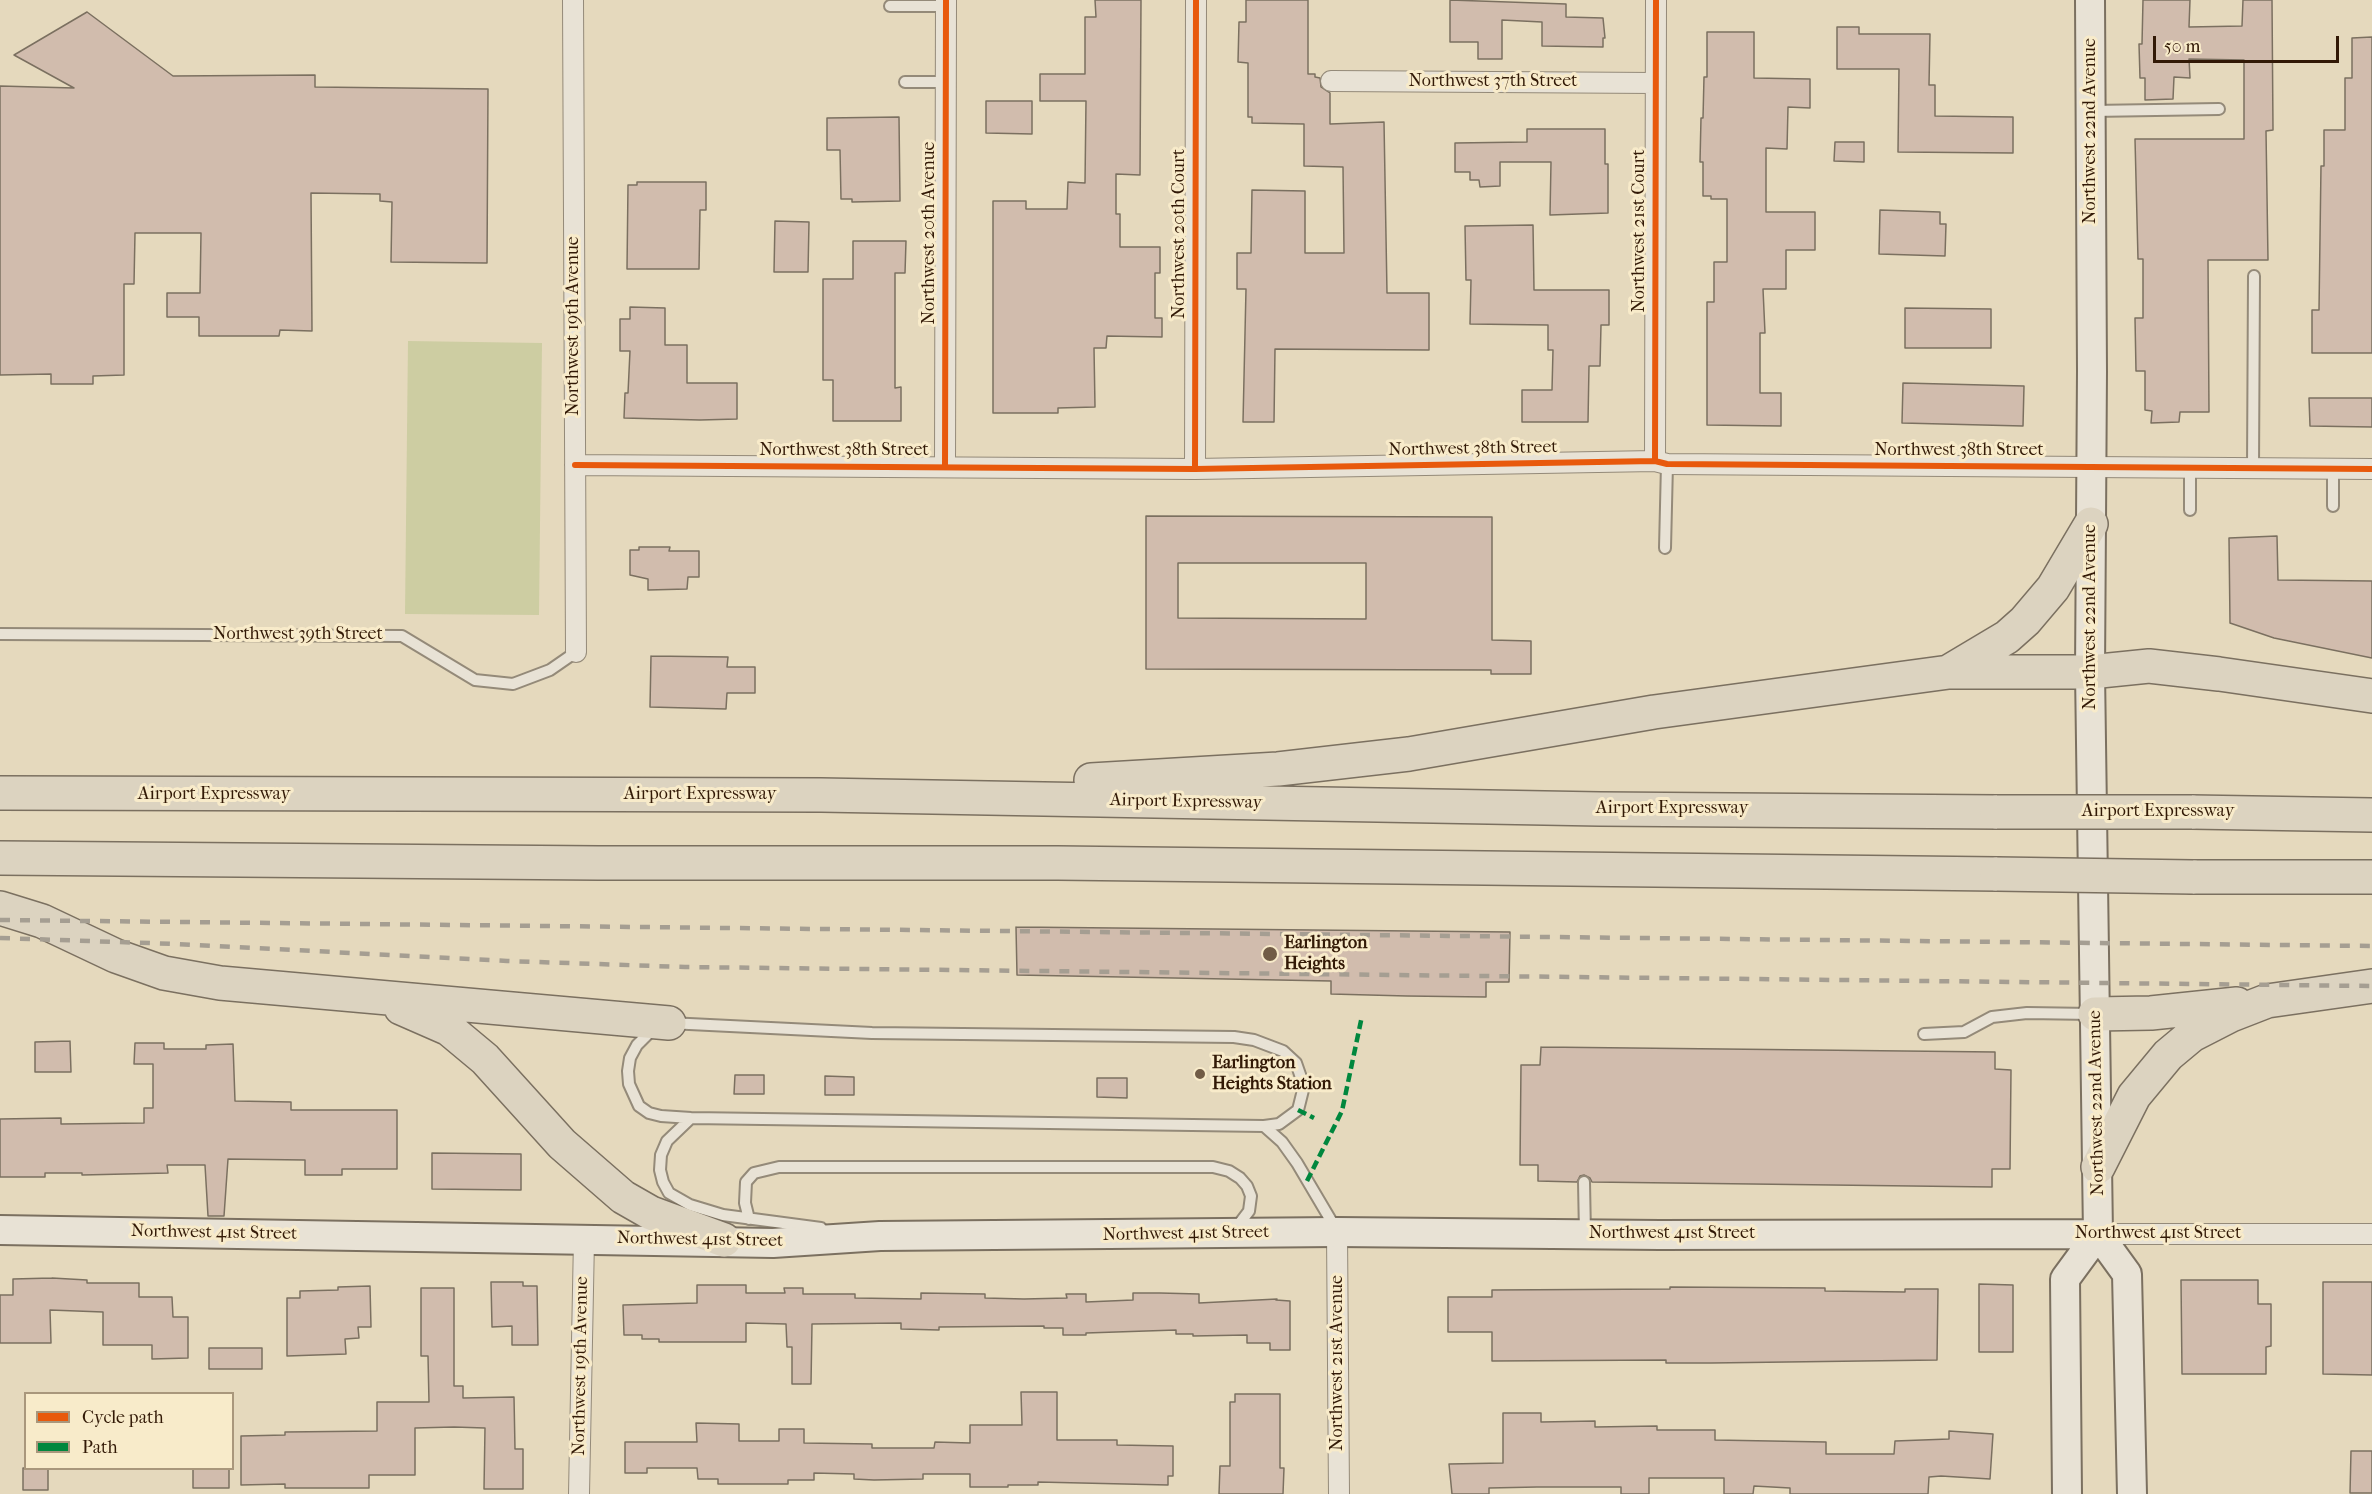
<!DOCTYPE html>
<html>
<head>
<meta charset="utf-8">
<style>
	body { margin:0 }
	#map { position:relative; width:2372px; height:1494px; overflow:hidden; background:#e5d9bd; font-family:"IM FELL French Canon",serif }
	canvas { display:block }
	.legend { position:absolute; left:24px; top:1392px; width:210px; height:78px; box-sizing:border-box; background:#f8ebca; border:2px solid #a9977c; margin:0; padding:8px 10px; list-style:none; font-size:18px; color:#321906 }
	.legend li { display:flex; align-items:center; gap:12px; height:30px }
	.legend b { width:30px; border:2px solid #a9977c }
	.scale { position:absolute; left:2153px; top:36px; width:186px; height:27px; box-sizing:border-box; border:3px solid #321906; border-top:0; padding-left:8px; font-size:18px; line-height:21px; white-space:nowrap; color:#321906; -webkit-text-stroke:4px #f8ebca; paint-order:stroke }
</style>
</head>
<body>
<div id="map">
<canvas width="2372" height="1494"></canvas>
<ul class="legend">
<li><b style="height:8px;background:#e8590c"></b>Cycle path</li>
<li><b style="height:8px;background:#00873e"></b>Path</li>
</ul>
<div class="scale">50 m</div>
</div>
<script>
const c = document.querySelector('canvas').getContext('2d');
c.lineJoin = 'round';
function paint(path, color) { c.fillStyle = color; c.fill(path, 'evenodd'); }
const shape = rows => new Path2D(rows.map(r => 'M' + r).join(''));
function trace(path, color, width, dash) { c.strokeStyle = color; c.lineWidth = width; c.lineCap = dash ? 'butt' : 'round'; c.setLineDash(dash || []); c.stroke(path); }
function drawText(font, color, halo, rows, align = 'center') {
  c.font = font + ' "IM FELL French Canon",serif'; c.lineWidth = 6; c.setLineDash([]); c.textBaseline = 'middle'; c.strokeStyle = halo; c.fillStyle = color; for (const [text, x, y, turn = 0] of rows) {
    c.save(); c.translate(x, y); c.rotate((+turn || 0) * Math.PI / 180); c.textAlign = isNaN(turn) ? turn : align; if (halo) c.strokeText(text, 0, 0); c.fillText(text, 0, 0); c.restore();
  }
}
paint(shape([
	[408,341,542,343,539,615,405,614]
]), '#cdcda2');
const building = shape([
	[1095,0,1141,0,1140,175,1116,174,1116,214,1120,214,1120,247,1160,247,1160,273,1155,273,1155,318,1162,318,1162,337,1107,336,1106,348,1094,348,1095,407,1058,408,1058,413,993,413,993,201,1026,201,1026,209,1067,209,1068,182,1085,183,1086,101,1040,101,1040,74,1085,74,1085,17,1096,17,1095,0],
	[1246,0,1308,0,1308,74,1315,74,1315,77,1320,78,1321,87,1330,93,1330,124,1384,122,1387,293,1429,293,1429,350,1275,349,1274,422,1243,422,1246,289,1237,289,1237,253,1251,253,1252,190,1305,191,1305,253,1344,253,1343,167,1304,166,1304,124,1252,123,1252,117,1248,117,1248,63,1238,62,1239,22,1246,22,1246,0],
	[1450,0,1566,4,1566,17,1603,18,1605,38,1603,38,1603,47,1542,46,1542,22,1502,20,1502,59,1478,59,1478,42,1450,42,1450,0],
	[2143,0,2190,0,2189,27,2242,26,2243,0,2272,0,2273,130,2266,131,2268,260,2208,260,2209,412,2180,412,2179,422,2151,423,2152,411,2145,410,2145,371,2136,371,2135,318,2143,318,2143,259,2138,259,2135,139,2244,139,2244,60,2189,59,2190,78,2174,77,2173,99,2145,100,2145,78,2140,78,2139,44,2142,44,2143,0],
	[87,12,173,76,315,75,315,87,488,89,487,263,391,262,392,202,380,201,380,194,311,193,312,331,280,330,279,336,199,336,199,317,167,317,167,293,200,293,201,233,135,233,134,284,124,284,124,375,93,376,93,384,51,384,51,374,0,375,0,86,74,88,14,55,87,12],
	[1837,27,1859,27,1859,34,1930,34,1929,85,1935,85,1935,116,2013,117,2013,153,1898,152,1899,69,1837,69,1837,27],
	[1707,32,1754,32,1754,78,1810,79,1810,108,1788,107,1787,149,1766,148,1766,212,1815,212,1815,250,1786,250,1786,289,1763,289,1765,333,1760,333,1760,393,1781,393,1781,426,1707,425,1707,302,1714,302,1714,262,1727,262,1727,199,1711,199,1711,196,1703,196,1703,162,1700,162,1701,118,1703,118,1704,77,1707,77,1707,32],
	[2372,37,2372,353,2312,353,2312,310,2319,310,2321,166,2324,166,2324,130,2345,130,2345,78,2352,78,2352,38,2372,37],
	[986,101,1032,101,1032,134,986,133,986,101],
	[899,117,900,201,852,202,852,199,841,199,840,150,827,150,827,118,899,117],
	[1527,129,1605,129,1605,164,1608,164,1608,213,1550,215,1551,162,1500,162,1500,186,1480,187,1479,180,1470,180,1470,172,1455,172,1455,143,1527,142,1527,129],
	[1835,142,1864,142,1864,162,1834,161,1835,142],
	[637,182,706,182,706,210,700,210,699,269,627,269,628,185,637,185,637,182],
	[1880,210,1940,212,1940,224,1946,224,1945,256,1879,254,1880,210],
	[775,221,809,222,808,272,774,272,775,221],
	[1533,225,1534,290,1609,290,1609,325,1601,325,1600,366,1589,366,1588,422,1522,422,1522,390,1552,390,1553,350,1548,350,1548,325,1470,324,1471,280,1466,280,1465,226,1533,225],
	[853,241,906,241,905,273,895,273,895,388,901,387,901,421,833,421,833,380,823,380,823,279,853,279,853,241],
	[630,307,665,308,665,345,687,345,687,383,737,383,737,419,700,420,624,418,625,393,628,393,630,351,620,351,620,319,630,319,630,307],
	[1905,308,1991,309,1991,348,1905,348,1905,308],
	[1903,383,2024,386,2023,426,1902,423,1903,383],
	[2309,398,2372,398,2372,427,2310,426,2309,398],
	[1146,516,1492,517,1492,640,1531,641,1531,674,1491,674,1491,670,1146,669,1146,516],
	[1178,563,1366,563,1366,619,1178,618,1178,563],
	[2277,536,2278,580,2372,581,2372,658,2274,638,2230,623,2229,538,2277,536],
	[639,547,670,547,669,551,699,551,699,577,688,577,687,589,648,590,648,579,630,575,630,550,639,550,639,547],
	[651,656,728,657,727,667,755,667,755,693,727,693,726,709,650,707,651,656],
	[1016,927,1510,932,1509,982,1486,982,1486,997,1407,996,1331,994,1331,981,1017,975,1016,927],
	[70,1041,71,1072,35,1072,35,1042,70,1041],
	[135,1043,164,1043,164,1049,206,1049,206,1045,233,1044,235,1101,291,1102,291,1110,397,1110,397,1169,342,1169,342,1175,305,1175,305,1160,228,1159,224,1216,208,1216,205,1165,167,1165,168,1173,82,1175,82,1173,45,1173,45,1177,0,1177,0,1119,61,1118,61,1124,144,1123,144,1108,153,1108,153,1064,134,1064,135,1043],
	[1541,1047,1995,1052,1995,1069,2011,1070,2010,1169,1992,1169,1992,1187,1592,1182,1590,1178,1584,1175,1580,1176,1577,1182,1538,1181,1538,1165,1520,1165,1521,1065,1540,1065,1541,1047],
	[735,1075,764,1075,764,1094,734,1094,735,1075],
	[825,1076,854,1077,854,1095,825,1095,825,1076],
	[1097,1078,1127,1078,1127,1098,1097,1097,1097,1078],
	[432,1153,521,1154,521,1190,432,1189,432,1153],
	[52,1278,87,1280,87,1283,139,1283,139,1297,172,1297,173,1317,188,1317,188,1358,152,1359,152,1345,103,1345,103,1312,50,1310,51,1343,0,1343,0,1295,13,1295,13,1279,52,1278],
	[2181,1280,2258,1280,2258,1304,2271,1304,2271,1346,2266,1347,2266,1374,2182,1374,2181,1280],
	[491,1282,523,1282,523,1286,537,1286,538,1345,512,1345,512,1326,492,1327,491,1282],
	[2323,1282,2372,1282,2372,1375,2323,1374,2323,1282],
	[1979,1284,2013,1285,2013,1352,1979,1352,1979,1284],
	[697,1285,746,1285,746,1293,785,1293,784,1288,803,1288,803,1294,855,1294,855,1298,921,1299,921,1293,985,1294,985,1298,1024,1299,1067,1298,1066,1294,1086,1294,1086,1302,1133,1300,1133,1293,1160,1293,1199,1294,1199,1303,1277,1299,1276,1300,1290,1301,1290,1350,1270,1350,1270,1343,1247,1343,1247,1335,1193,1336,1193,1334,1176,1334,1176,1330,1086,1333,1086,1335,1063,1335,1063,1328,1044,1328,1044,1326,939,1327,939,1330,901,1329,901,1323,812,1324,811,1384,792,1384,792,1347,787,1347,786,1324,746,1323,746,1342,659,1342,659,1339,642,1339,642,1335,624,1335,623,1305,697,1303,697,1285],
	[370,1286,371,1327,358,1327,359,1338,345,1339,346,1354,287,1356,287,1298,300,1298,300,1291,338,1290,338,1287,370,1286],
	[1670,1287,1825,1288,1825,1291,1905,1292,1905,1289,1938,1289,1937,1360,1711,1363,1666,1363,1666,1360,1492,1361,1492,1332,1448,1332,1448,1297,1492,1297,1492,1290,1670,1289,1670,1287],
	[421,1288,454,1288,454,1386,463,1386,463,1398,514,1397,515,1449,523,1449,523,1489,484,1489,485,1428,454,1427,415,1428,415,1475,369,1475,369,1488,285,1488,285,1484,241,1485,241,1436,285,1435,285,1432,377,1431,377,1402,429,1402,428,1356,421,1356,421,1288],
	[209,1348,262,1348,262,1369,209,1369,209,1348],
	[1021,1392,1057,1392,1057,1440,1117,1440,1117,1445,1173,1446,1173,1476,1168,1476,1168,1485,1038,1482,1038,1485,1008,1485,1008,1487,970,1487,970,1474,923,1474,923,1479,874,1480,854,1479,854,1474,814,1473,814,1480,788,1480,788,1484,718,1484,718,1479,698,1479,697,1468,647,1468,647,1473,625,1473,625,1442,697,1442,696,1423,739,1424,739,1441,779,1441,779,1429,804,1429,804,1443,872,1444,872,1448,934,1448,935,1442,970,1443,970,1425,1022,1425,1021,1392],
	[1235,1394,1280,1394,1280,1468,1284,1468,1283,1494,1219,1494,1220,1466,1230,1466,1230,1402,1235,1402,1235,1394],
	[1503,1413,1541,1413,1541,1422,1595,1421,1595,1427,1657,1426,1657,1430,1715,1430,1715,1440,1826,1442,1826,1454,1894,1454,1895,1441,1949,1439,1949,1431,1993,1434,1990,1479,1941,1476,1929,1477,1928,1494,1790,1494,1790,1488,1754,1486,1753,1494,1724,1494,1724,1478,1649,1478,1649,1494,1621,1494,1621,1487,1537,1487,1489,1488,1489,1494,1452,1494,1449,1464,1503,1463,1503,1413],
	[2351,1451,2372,1451,2372,1493,2350,1493,2351,1451],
	[23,1468,48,1468,48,1490,23,1490,23,1468],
	[193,1468,229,1468,229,1488,193,1488,193,1468]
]);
paint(building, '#d1bcad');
trace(building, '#7b7060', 1.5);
const service = shape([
	[890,6,946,6],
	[905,82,946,82],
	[2092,111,2219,109],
	[2253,468,2254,276],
	[2333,469,2333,506],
	[2190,510,2190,469],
	[1665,548,1667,464],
	[0,634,402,636,475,680,513,684,550,670,576,652],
	[669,1023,872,1033,1234,1037,1254,1040,1283,1051,1296,1063,1304,1086,1298,1110,1279,1124,1264,1126,691,1118,661,1116,649,1113,639,1106,629,1084,628,1071,630,1058,637,1045,649,1033,669,1023],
	[1924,1034,1964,1032,1992,1017,2027,1013,2092,1014],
	[691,1118,667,1141,661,1155,660,1170,663,1182,669,1193,690,1205,723,1215,821,1228],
	[1264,1126,1282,1142,1297,1163,1336,1229],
	[1584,1182,1585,1234],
	[749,1219,745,1203,746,1182,754,1173,779,1167,1213,1167,1229,1171,1240,1178,1247,1186,1251,1196,1249,1211,1236,1228]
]);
const minor = shape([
	[573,0,576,652],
	[1331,81,1655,83],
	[1655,461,1656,0],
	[575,465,1195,469,1655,461,1667,464,2372,469],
	[945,467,946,0],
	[1195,469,1196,0],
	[1337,1232,1339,1494],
	[2098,1234,2372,1234],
	[579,1494,584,1239]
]);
const secondary = shape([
	[0,1230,773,1243,880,1236,1337,1232,1660,1235,2098,1234],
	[2098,1234,2127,1274,2132,1494],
	[2067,1494,2065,1279,2098,1234,2090,672,2092,371,2090,0]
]);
const motorway = shape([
	[1950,671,2007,637,2025,621,2053,588,2091,524],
	[1091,780,1278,769,1409,754,1654,712,1949,672,2090,672,2149,666,2219,674,2372,696],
	[0,793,821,795,1600,809,1997,812],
	[2192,812,2372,815],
	[0,858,598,863,1058,863,1997,874],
	[2193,877,2372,877],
	[0,908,42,921,116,956,164,973,220,983,669,1023],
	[401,1008,449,1029,485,1059,562,1144,623,1197,651,1213,724,1240],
	[2095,1014,2151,1013,2237,1004],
	[2098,1167,2134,1096,2168,1055,2192,1035,2231,1015,2267,1001,2372,986]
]);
trace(service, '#948a79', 14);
trace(minor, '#948a79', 22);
trace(secondary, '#7b7060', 32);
trace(motorway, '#7b7060', 36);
trace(service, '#e8e2d5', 10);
trace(minor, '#e8e2d5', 20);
trace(secondary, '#e8e2d5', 28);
trace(motorway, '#dcd3c0', 33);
trace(shape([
	[0,920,2372,946],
	[0,938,177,944,507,961,685,967,2372,986]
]), '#a59e92', 4.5, [10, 10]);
const motorwayBridge = shape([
	[1997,812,2192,812],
	[1997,874,2193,877]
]);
trace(motorwayBridge, '#7b7060', 36, []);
trace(motorwayBridge, '#dcd3c0', 33);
trace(shape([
	[1298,1110,1314,1118],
	[1307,1181,1342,1111,1362,1016]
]), '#00873e', 4.5, [9, 4.5]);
trace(shape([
	[1655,461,1656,0],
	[575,465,1195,469,1655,461,1667,464,2372,469],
	[945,467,946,0],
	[1195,469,1196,0]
]), '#e8590c', 6);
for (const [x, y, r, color] of [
	[1270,954,8,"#715c46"],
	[1200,1074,6,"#715c46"]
]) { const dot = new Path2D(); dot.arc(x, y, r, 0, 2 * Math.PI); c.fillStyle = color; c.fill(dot); trace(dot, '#f8ebca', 2); }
drawText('18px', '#321906', '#f8ebca', [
	["Northwest 37th Street",1493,82],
	["Northwest 22nd Avenue",2091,131,-90],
	["Northwest 21st Court",1640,231,-90],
	["Northwest 20th Avenue",930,233,-90],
	["Northwest 20th Court",1180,234,-90],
	["Northwest 19th Avenue",574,326,-90],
	["Northwest 38th Street",1473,449,-1],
	["Northwest 38th Street",844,451],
	["Northwest 38th Street",1959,451],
	["Northwest 22nd Avenue",2091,617,-90],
	["Northwest 39th Street",298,635],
	["Airport Expressway",214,795],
	["Airport Expressway",700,795],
	["Airport Expressway",1186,802,1],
	["Airport Expressway",1672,809],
	["Airport Expressway",2158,812],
	["Northwest 22nd Avenue",2097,1103,-91],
	["Northwest 41st Street",214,1233,1],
	["Northwest 41st Street",1186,1234,-1],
	["Northwest 41st Street",1672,1234],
	["Northwest 41st Street",2158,1234],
	["Northwest 41st Street",700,1240,1],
	["Northwest 21st Avenue",1338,1363,-90],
	["Northwest 19th Avenue",581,1366,-89]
]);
drawText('bold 18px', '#321906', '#f8ebca', [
	["Earlington",1284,944],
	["Heights",1284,965],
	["Earlington",1212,1064],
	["Heights Station",1212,1085]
], 'left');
</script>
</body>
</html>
